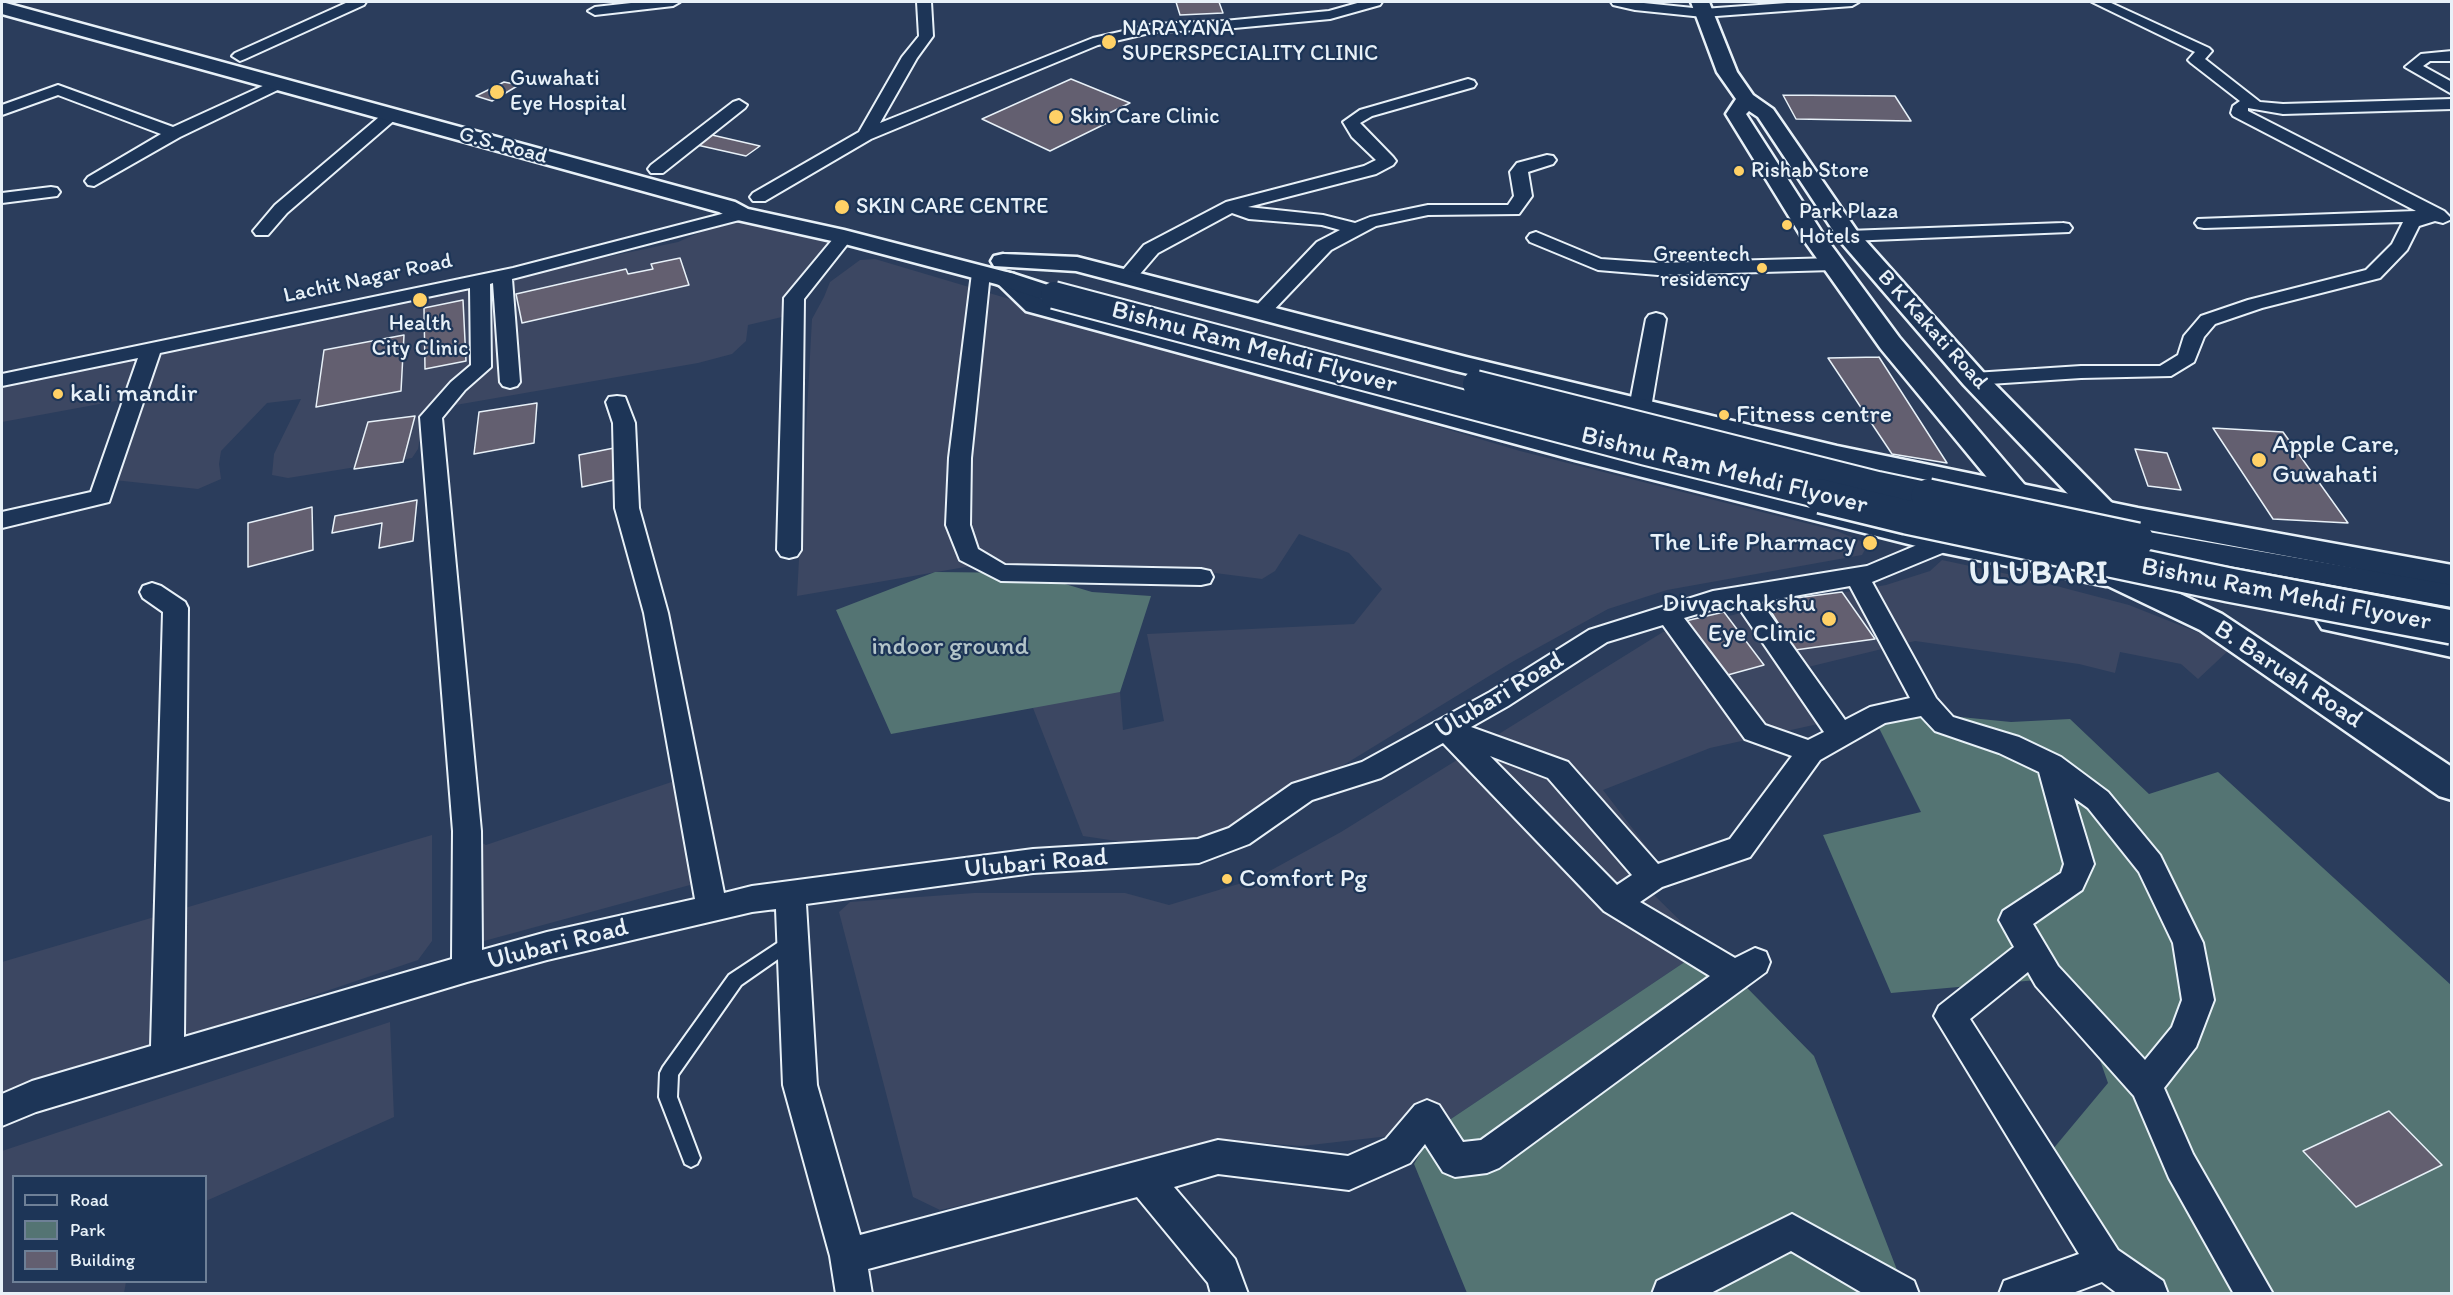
<!DOCTYPE html>
<html>
<head>
<meta charset="utf-8">
<style>
	body { margin:0 }
	#map { position:relative; width:2453px; height:1295px; overflow:hidden; background:#2b3d5c; font-family:Itim,sans-serif }
	canvas { display:block }
	.frame { position:absolute; inset:0; border:3px solid #e8f1f8; pointer-events:none }
	.legend { position:absolute; left:12px; top:1175px; width:195px; height:108px; box-sizing:border-box; background:#1d3557; border:2px solid #6e8097; margin:0; padding:8px 10px; list-style:none; font-size:18px; color:#e8f1f8 }
	.legend li { display:flex; align-items:center; gap:12px; height:30px }
	.legend b { width:30px; border:2px solid #6e8097 }
</style>
</head>
<body>
<div id="map">
<canvas width="2453" height="1295"></canvas>
<div class="frame"></div>
<ul class="legend">
<li><b style="height:8px;background:#1d3557"></b>Road</li>
<li><b style="height:16px;background:#547473"></b>Park</li>
<li><b style="height:16px;background:#635f70"></b>Building</li>
</ul>
</div>
<script>
const c = document.querySelector('canvas').getContext('2d');
c.lineJoin = 'round';
function paint(path, color) { c.fillStyle = color; c.fill(path, 'evenodd'); }
const shape = rows => new Path2D(rows.map(r => 'M' + r).join(''));
function trace(path, color, width, dash) { c.strokeStyle = color; c.lineWidth = width; c.lineCap = dash ? 'butt' : 'round'; c.setLineDash(dash || []); c.stroke(path); }
function drawText(font, color, halo, rows, align = 'center') {
  c.font = font + ' Itim,sans-serif'; c.lineWidth = 4.5; c.setLineDash([]); c.textBaseline = 'middle'; c.strokeStyle = halo; c.fillStyle = color; for (const [text, x, y, turn = 0] of rows) {
    c.save(); c.translate(x, y); c.rotate((+turn || 0) * Math.PI / 180); c.textAlign = isNaN(turn) ? turn : align; if (halo) c.strokeText(text, 0, 0); c.fillText(text, 0, 0); c.restore();
  }
}
paint(shape([
	[733,218,828,243,830,249,805,270,788,298,789,321,782,317,748,325,746,341,732,354,698,363,444,407,424,415,418,449,412,458,288,478,272,475,274,454,301,399,267,403,221,451,219,464,221,479,198,489,114,480,132,398,2,422,2,384,678,242],
	[875,259,1520,451,1837,531,1868,544,1862,555,1667,590,1608,609,1512,662,1208,848,1130,843,1083,836,1033,708,1096,688,1120,692,1123,730,1164,721,1147,634,1354,624,1382,589,1349,553,1299,534,1275,571,1262,579,1160,566,983,564,797,596,812,319,824,297,830,282,860,260],
	[1942,560,2026,578,2129,605,2202,634,2229,650,2198,679,2181,664,2120,652,2115,673,2079,664,1915,641,1808,667,1836,720,1710,748,1603,790,1666,872,1653,894,1707,947,1433,1131,1302,1146,1248,1142,940,1210,913,1197,839,912,850,902,974,893,1125,893,1169,905,1255,879,1341,832,1663,632,1774,605,1886,585,1930,571],
	[701,772,712,879,484,941,475,939,480,842,486,845],
	[432,835,432,941,418,960,2,1101,2,962],
	[390,1022,394,1117,206,1201,206,1176,14,1176,14,1282,126,1282,124,1293,2,1293,2,1151]
]), '#3c4762');
paint(shape([
	[935,572,1028,573,1092,592,1151,596,1120,692,891,734,836,610],
	[1869,708,2011,722,2070,719,2149,794,2218,772,2451,985,2451,1293,2123,1293,2053,1149,2108,1083,2074,986,2048,979,1891,993,1823,835,1921,812],
	[1707,947,1814,1056,1906,1293,1467,1293,1414,1164,1433,1131]
]), '#547473');
const building = shape([
	[1176,2,1219,2,1223,13,1180,15,1176,2],
	[1071,79,1130,103,1101,117,1111,121,1050,151,982,119,1071,79],
	[504,82,519,85,492,101,476,96,504,82],
	[1783,95,1895,96,1911,121,1796,119,1783,95],
	[712,135,760,146,746,156,697,145,712,135],
	[680,258,689,285,522,323,516,294,626,269,628,274,653,269,651,264,680,258],
	[463,300,466,361,425,369,424,308,463,300],
	[404,335,401,391,316,407,324,350,404,335],
	[1879,357,1947,463,1892,454,1828,358,1879,357],
	[537,403,534,443,474,454,479,412,537,403],
	[415,416,403,462,354,469,368,422,415,416],
	[2213,428,2283,432,2348,523,2273,519,2213,428],
	[619,447,623,478,582,487,579,455,619,447],
	[2135,449,2167,453,2181,490,2148,486,2135,449],
	[417,500,413,541,379,548,382,523,332,533,335,516,417,500],
	[312,507,313,550,248,567,248,523,312,507],
	[1842,592,1875,639,1795,650,1765,602,1842,592],
	[1724,612,1764,665,1724,676,1681,622,1724,612],
	[2389,1111,2442,1165,2356,1207,2303,1151,2389,1111]
]);
paint(building, '#635f70');
trace(building, '#e8f1f8', 1.5);
const service = shape([
	[791,934,797,936,799,941,797,946,741,985,678,1075,677,1097,700,1158,697,1164,691,1167,685,1164,659,1097,660,1073,663,1067,729,975,791,934]
]);
const minor = shape([
	[348,2,366,2,364,5,245,59,240,61,232,56,235,53,348,2],
	[640,2,680,2,673,6,595,15,588,11,595,7,640,2],
	[917,2,931,2,933,36,917,58,880,123,1093,38,1154,24,1224,21,1329,11,1361,2,1382,2,1380,5,1330,19,1224,29,1154,32,1098,45,871,139,765,201,753,201,750,197,753,193,859,132,902,57,919,36,917,2],
	[1611,2,1634,2,1703,9,1801,2,1859,2,1852,6,1703,17,1635,10,1613,5,1611,2],
	[2092,2,2109,2,2209,48,2212,51,2205,59,2260,102,2283,104,2452,99,2452,109,2283,114,2248,108,2248,111,2444,211,2452,219,2443,223,2435,221,2419,226,2407,250,2380,278,2262,308,2215,324,2204,337,2194,362,2171,376,2081,378,1974,385,1967,383,1964,379,1967,375,1974,373,2081,366,2160,366,2178,355,2184,336,2201,316,2248,300,2366,270,2392,244,2403,222,2204,228,2198,227,2195,223,2198,219,2416,211,2233,116,2231,113,2233,106,2240,101,2191,63,2188,60,2195,52,2092,2],
	[2452,51,2452,61,2430,61,2423,66,2452,82,2452,94,2405,67,2421,54,2452,51],
	[278,79,284,81,286,84,284,87,180,137,94,186,88,185,85,181,88,177,161,134,58,95,2,115,2,105,58,85,173,127,278,79],
	[1468,79,1474,81,1476,84,1474,87,1372,116,1360,123,1393,157,1396,161,1393,165,1376,174,1248,207,1323,215,1355,223,1370,217,1428,205,1508,205,1514,196,1510,172,1517,163,1547,155,1553,156,1556,160,1553,164,1528,172,1532,196,1519,214,1428,215,1376,226,1331,250,1269,315,1262,317,1255,315,1252,311,1255,307,1317,242,1340,230,1322,225,1249,219,1232,213,1158,253,1134,281,1120,281,1117,277,1144,245,1226,202,1364,166,1376,160,1352,137,1343,122,1360,110,1468,79],
	[739,100,747,105,745,108,663,173,651,173,648,169,651,165,733,102,739,100],
	[391,110,397,112,399,115,397,118,287,213,268,235,256,235,253,231,275,205,385,112,391,110],
	[51,187,57,188,60,192,57,196,2,203,2,193,51,187],
	[741,209,747,210,750,214,747,218,512,279,520,382,517,386,510,388,503,386,500,382,493,283,490,284,491,367,465,390,442,418,481,831,482,950,547,932,695,899,644,613,615,508,613,423,606,402,609,397,617,396,625,397,635,423,639,508,668,613,724,893,752,886,1033,849,1198,839,1229,828,1292,784,1362,762,1490,692,1589,630,1713,591,1867,566,1936,537,1950,526,1958,524,1966,526,1970,532,1952,549,1872,582,1936,698,1953,717,2019,737,2061,757,2108,792,2160,855,2203,943,2214,1000,2196,1047,2164,1088,2193,1154,2273,1294,2234,1294,2169,1178,2134,1096,2036,986,2028,972,1970,1019,2118,1250,2163,1281,2168,1294,2118,1294,2102,1282,2070,1294,1999,1294,2004,1281,2079,1254,1934,1016,1939,1006,2014,947,1999,920,2003,911,2061,873,2064,864,2039,772,1999,753,1935,731,1921,716,1885,723,1820,760,1750,857,1662,887,1640,902,1735,958,1755,948,1766,952,1770,962,1766,972,1499,1168,1487,1173,1455,1177,1443,1172,1425,1144,1410,1163,1349,1190,1218,1174,1174,1187,1235,1259,1248,1294,1211,1294,1208,1283,1137,1197,868,1269,872,1294,836,1294,830,1256,783,1085,776,909,752,912,547,960,467,982,36,1112,2,1126,2,1094,32,1081,151,1046,163,612,143,598,140,592,143,586,152,583,161,586,185,602,188,608,184,1037,452,959,453,831,420,417,451,382,471,365,470,288,160,353,109,502,2,528,2,512,91,492,138,358,2,386,2,374,513,268,741,209],
	[1850,586,1910,698,1870,707,1845,720,1761,602,1850,586],
	[1737,605,1824,732,1808,740,1765,725,1684,618,1714,609,1737,605],
	[1663,625,1745,739,1792,756,1730,839,1658,864,1568,762,1471,727,1508,706,1607,642,1663,625],
	[1443,743,1604,911,1710,976,1481,1140,1463,1142,1439,1105,1427,1100,1415,1105,1386,1139,1348,1156,1218,1140,860,1235,817,1085,806,904,1033,873,1199,863,1249,844,1312,800,1381,778,1443,743],
	[1490,756,1548,778,1632,875,1617,885,1490,756],
	[2074,798,2088,808,2139,872,2173,943,2182,1000,2172,1027,2145,1060,2058,966,2033,924,2082,890,2094,864,2074,798],
	[2063,223,2069,224,2072,228,2069,232,1848,241,1842,240,1839,236,1842,232,1848,231,2063,223],
	[844,231,850,233,853,237,804,299,801,550,797,556,789,558,781,556,777,550,784,298,838,233,844,231],
	[1536,232,1601,259,1658,263,1833,258,1840,260,1842,264,1840,268,1833,270,1658,275,1598,270,1530,242,1527,238,1530,234,1536,232],
	[981,267,988,269,990,273,971,458,970,525,978,549,1005,565,1201,569,1210,571,1213,577,1210,583,1201,585,1001,581,960,560,946,525,949,458,972,273,974,269,981,267],
	[1656,313,1663,315,1666,319,1651,408,1648,413,1640,415,1632,413,1629,408,1646,319,1649,315,1656,313],
	[1792,1214,1914,1281,1919,1294,1864,1294,1791,1251,1709,1294,1652,1294,1657,1281,1792,1214]
]);
const tertiary = shape([
	[1003,254,1077,257,1466,357,1837,446,2138,508,2452,565,2452,587,2138,528,1837,464,1452,370,1076,271,994,266,991,261,994,256,1003,254],
	[1005,272,1014,274,1044,301,1587,445,1944,533,2106,564,2117,567,2122,575,2117,583,2106,586,1944,553,1575,460,1026,311,993,279,996,274,1005,272],
	[2333,609,2452,633,2452,657,2322,629,2317,621,2322,613,2333,609]
]);
const secondary = shape([
	[1691,2,1709,2,1737,72,1753,95,1773,109,1857,231,1984,373,2111,502,2154,540,2158,547,2154,554,2143,557,2132,554,2089,516,1964,385,1840,241,1758,117,1749,111,1746,114,1823,234,1899,337,2024,484,2060,520,2128,569,2222,614,2452,767,2452,800,2439,796,2200,630,2106,585,2038,534,2004,498,1881,349,1801,236,1726,114,1736,99,1717,72,1691,2]
]);
const primary = shape([
	[2,2,735,202,748,209,844,230,1014,274,1063,290,1067,295,1063,300,1054,303,996,284,841,243,733,219,719,212,2,14,2,2],
	[2137,530,2452,585,2452,607,2126,547,2122,540,2126,533,2137,530]
]);
trace(service, '#e8f1f8', 4);
trace(minor, '#e8f1f8', 4);
trace(tertiary, '#e8f1f8', 5);
trace(secondary, '#e8f1f8', 5);
trace(primary, '#e8f1f8', 5);
paint(service, '#1d3557');
paint(minor, '#1d3557');
paint(tertiary, '#1d3557');
paint(secondary, '#1d3557');
paint(primary, '#1d3557');
const primaryBridgeFar1 = shape([
	[1054,295,1646,452,1828,497],
	[1476,384,1878,485,1935,497]
]);
const primaryBridge = shape([
	[1821,496,1907,517,2229,585,2452,627],
	[1928,496,2137,540]
]);
trace(primaryBridgeFar1, '#e8f1f8', 30, []);
trace(primaryBridge, '#e8f1f8', 38, []);
trace(primaryBridgeFar1, '#1d3557', 26);
trace(primaryBridge, '#1d3557', 33);
for (const [x, y, r, color] of [
	[1109,42,8,"#ffd166"],
	[497,92,8,"#ffd166"],
	[1056,117,8,"#ffd166"],
	[1739,171,6,"#ffd166"],
	[842,207,8,"#ffd166"],
	[1787,225,6,"#ffd166"],
	[1762,268,6,"#ffd166"],
	[420,300,8,"#ffd166"],
	[58,394,6,"#ffd166"],
	[1724,415,6,"#ffd166"],
	[2259,460,8,"#ffd166"],
	[1870,543,8,"#ffd166"],
	[1829,619,8,"#ffd166"],
	[1227,879,6,"#ffd166"]
]) { const dot = new Path2D(); dot.arc(x, y, r, 0, 2 * Math.PI); c.fillStyle = color; c.fill(dot); trace(dot, '#1d3557', 2); }
drawText('22px', '#e8f1f8', '#1d3557', [
	["NARAYANA",1122,29],
	["SUPERSPECIALITY CLINIC",1122,54],
	["Guwahati",510,79],
	["Eye Hospital",510,104],
	["Skin Care Clinic",1070,117],
	["Rishab Store",1751,171],
	["SKIN CARE CENTRE",856,207],
	["Park Plaza",1799,212],
	["Hotels",1799,237],
	["Greentech",1750,255,"right"],
	["residency",1750,280,"right"],
	["Health",420,324,"center"],
	["City Clinic",420,349,"center"]
], 'left');
drawText('22px', '#e8f1f8', '#1d3557', [
	["G.S. Road",503,146,15],
	["Lachit Nagar Road",368,279,-12],
	["B K Kakati Road",1932,330,48]
]);
drawText('26px', '#e8f1f8', '#1d3557', [
	["Bishnu Ram Mehdi Flyover",1254,348,15],
	["Bishnu Ram Mehdi Flyover",1724,471,14],
	["Bishnu Ram Mehdi Flyover",2286,595,11],
	["B. Baruah Road",2288,675,34],
	["Ulubari Road",1500,696,-31],
	["Ulubari Road",1036,864,-5],
	["Ulubari Road",558,945,-14]
]);
drawText('26px', '#e8f1f8', '#1d3557', [
	["kali mandir",70,394],
	["Fitness centre",1736,415],
	["Apple Care,",2272,445],
	["Guwahati",2272,475],
	["The Life Pharmacy",1856,543,"right"],
	["Divyachakshu",1816,604,"right"],
	["Eye Clinic",1816,634,"right"],
	["Comfort Pg",1239,879]
], 'left');
drawText('26px', '#b4c5c9', '#1d3557', [
	["indoor ground",950,647]
]);
c.letterSpacing = '1.5px';
drawText('bold 32px', '#e8f1f8', '#1d3557', [
	["ULUBARI",2039,575]
]);
c.letterSpacing = '0px';
</script>
</body>
</html>
